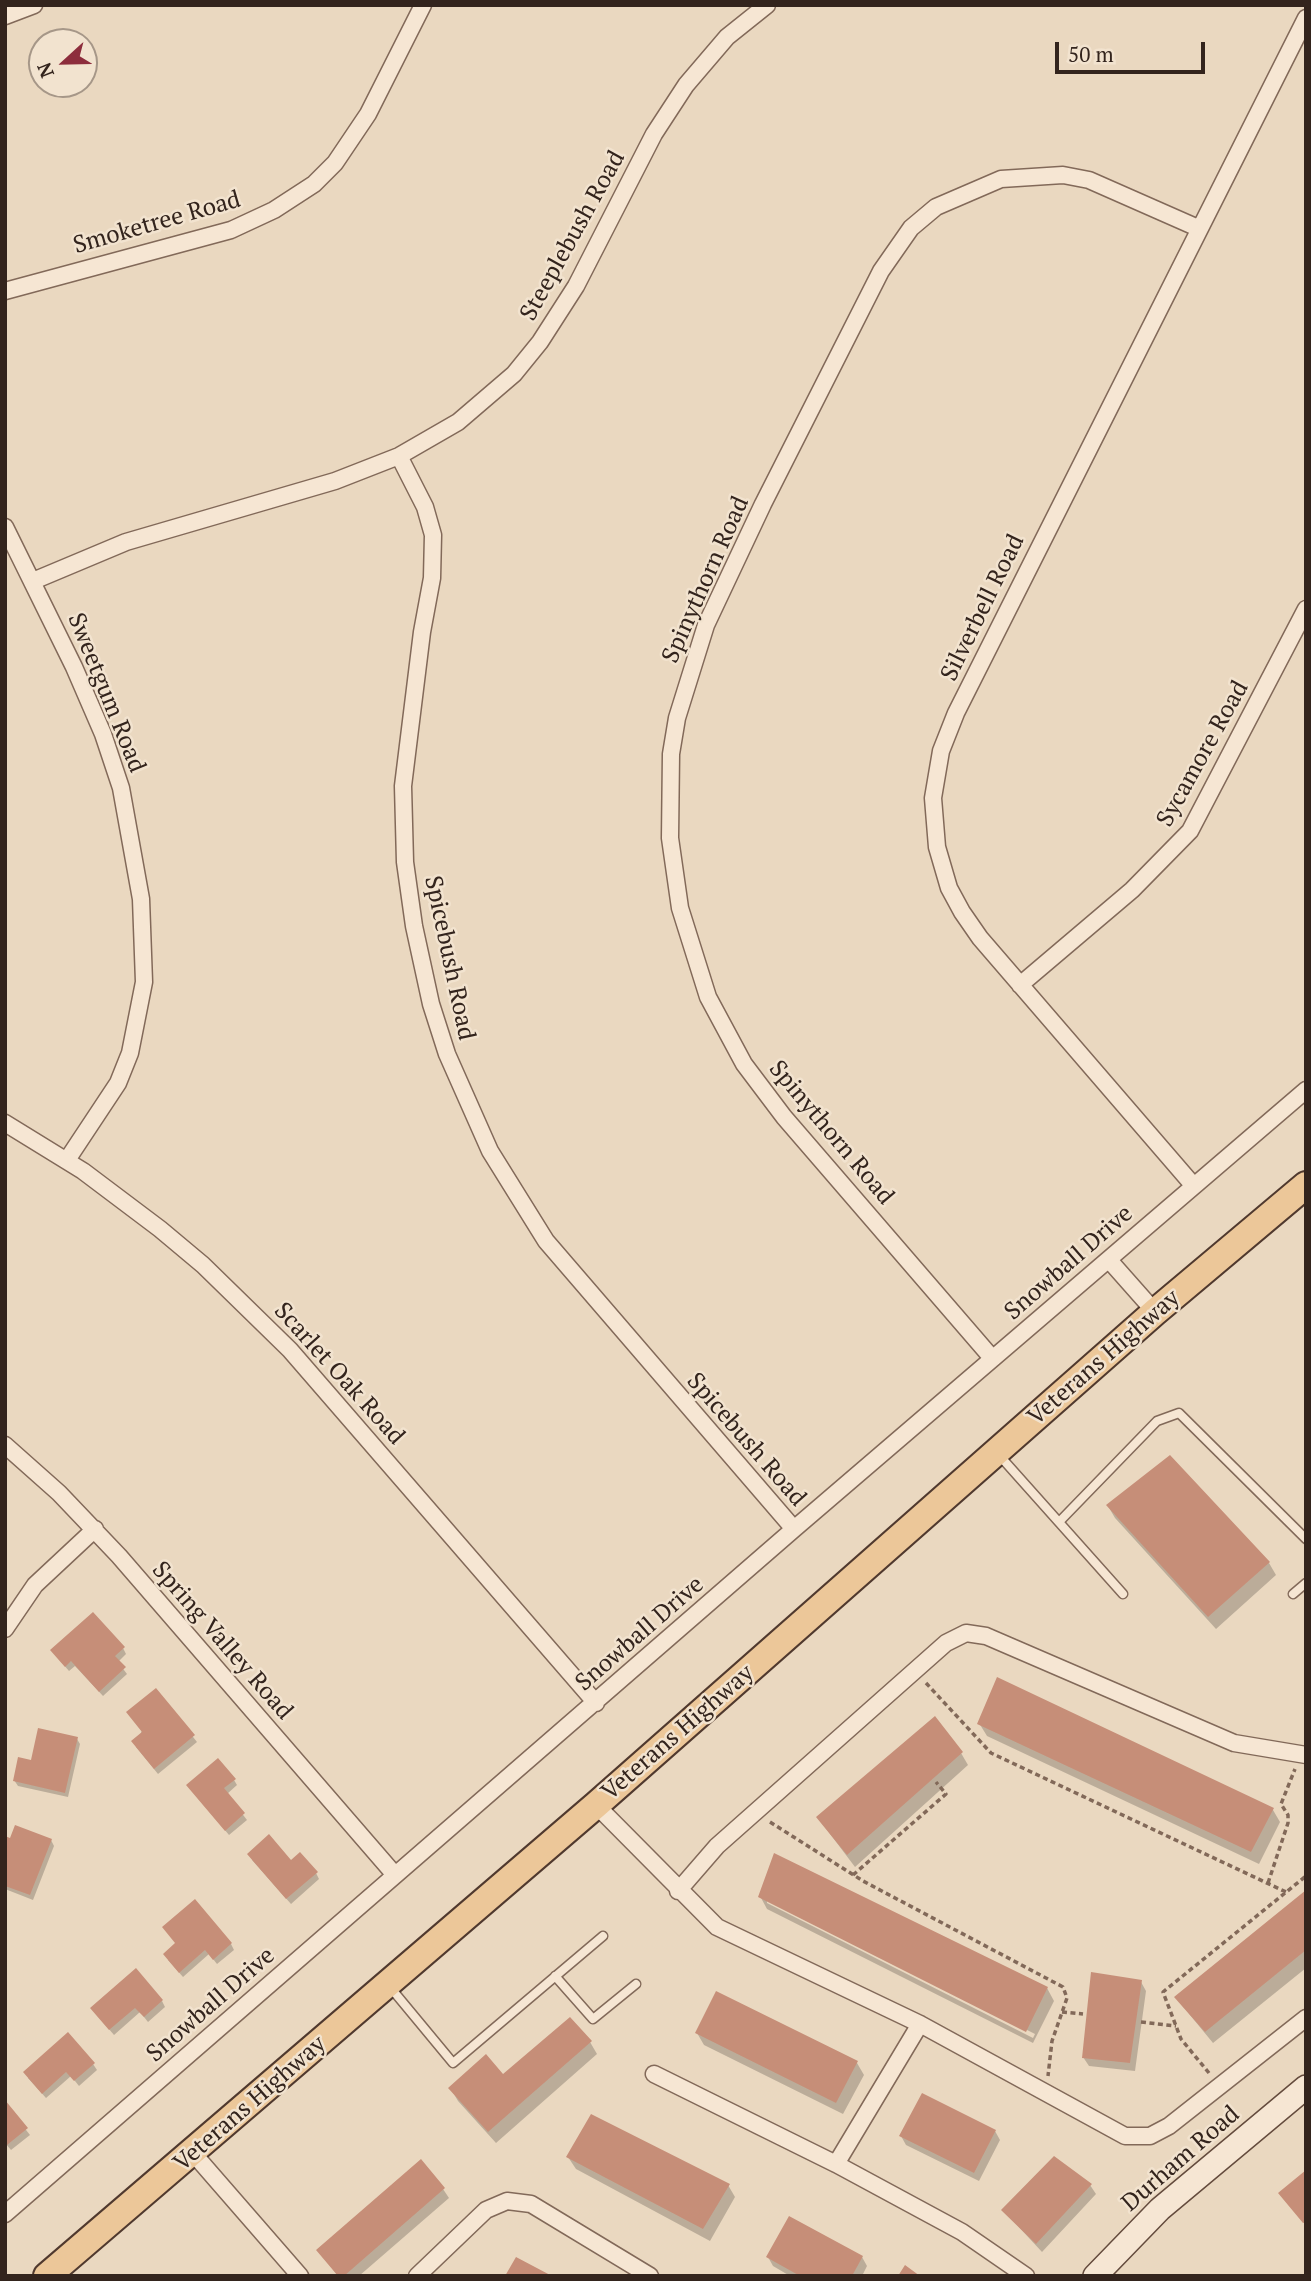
<!DOCTYPE html>
<html>
<head>
<meta charset="utf-8">
<style>
	body { margin:0 }
	#map { position:relative; width:1311px; height:2281px; overflow:hidden; background:#ead8c0; font-family:"PT Serif",serif }
	canvas { display:block }
	.frame { position:absolute; inset:0; border:7px solid #33241d; pointer-events:none }
	.north { position:absolute; left:28px; top:28px; width:70px; height:70px; box-sizing:border-box; background:#f2e3cf; border:2px solid #a69788; border-radius:50%; rotate:248deg; font-size:19px; font-weight:700; line-height:28px; text-align:center; color:#33241d }
	.north::after { content:''; display:block; margin:auto; width:24px; height:32px; background:#8d2d3c; clip-path:polygon(50% 0,100% 100%,50% 72%,0 100%) }
	.scale { position:absolute; left:1055px; top:42px; width:150px; height:32px; box-sizing:border-box; border:4px solid #33241d; border-top:0; padding-left:9px; font-size:21px; line-height:24px; white-space:nowrap; color:#33241d; -webkit-text-stroke:5px #f2e3cf; paint-order:stroke }
</style>
</head>
<body>
<div id="map">
<canvas width="1311" height="2281"></canvas>
<div class="frame"></div>
<div class="north">N</div>
<div class="scale">50 m</div>
</div>
<script>
const c = document.querySelector('canvas').getContext('2d');
c.lineJoin = 'round';
function paint(path, color) { c.fillStyle = color; c.fill(path, 'evenodd'); }
const shape = rows => new Path2D(rows.map(r => 'M' + r).join(''));
function trace(path, color, width, dash) { c.strokeStyle = color; c.lineWidth = width; c.lineCap = dash ? 'butt' : 'round'; c.setLineDash(dash || []); c.stroke(path); }
function drawText(font, color, halo, rows, align = 'center') {
  c.font = font + ' "PT Serif",serif'; c.lineWidth = 5; c.setLineDash([]); c.textBaseline = 'middle'; c.strokeStyle = halo; c.fillStyle = color; for (const [text, x, y, turn = 0] of rows) {
    c.save(); c.translate(x, y); c.rotate((+turn || 0) * Math.PI / 180); c.textAlign = isNaN(turn) ? turn : align; if (halo) c.strokeText(text, 0, 0); c.fillText(text, 0, 0); c.restore();
  }
}
paint(shape([
	[1108,1506,1269,1563,1276,1575,1216,1629,1115,1518],
	[123,1648,126,1654,118,1662,127,1674,103,1696,75,1666,69,1671,56,1656],
	[156,1690,197,1742,158,1774,136,1747],
	[979,1723,1273,1810,1280,1822,1259,1864,987,1736],
	[77,1739,80,1744,68,1797,18,1786,14,1780,32,1762],
	[961,1753,968,1765,855,1867,818,1818],
	[234,1780,237,1785,227,1794,247,1820,229,1835,192,1791],
	[5,1838,51,1840,54,1846,33,1900,5,1889],
	[252,1860,291,1862,316,1873,319,1879,291,1904],
	[1306,1892,1306,1968,1213,2043,1176,1998],
	[760,1896,1047,1988,1054,2001,1033,2043,767,1909],
	[767,1899,1035,2034,1033,2038,767,1903],
	[177,1944,231,1944,234,1950,217,1964,209,1954,183,1977,168,1960],
	[1141,1982,1146,1991,1135,2071,1089,2066,1083,2057],
	[162,2001,165,2007,148,2022,140,2012,114,2035,96,2014],
	[697,2033,857,2063,864,2075,843,2114,704,2045],
	[590,2042,597,2054,496,2143,458,2101,451,2089,503,2076],
	[93,2064,97,2070,79,2086,71,2076,46,2098,28,2078],
	[5,2103,30,2135,11,2150,5,2143],
	[995,2131,1000,2140,979,2181,906,2145,901,2136],
	[568,2157,728,2185,735,2197,710,2241,576,2169],
	[1090,2185,1096,2194,1042,2252,1003,2210],
	[443,2189,449,2198,359,2276,338,2276,318,2250],
	[768,2257,862,2257,867,2266,862,2276,790,2276,773,2266]
]), '#0003');
paint(shape([
	[1170,1455,1270,1562,1208,1617,1106,1505],
	[93,1612,125,1647,115,1656,126,1667,99,1692,71,1661,65,1667,50,1650],
	[997,1677,1274,1808,1251,1852,977,1724],
	[156,1688,195,1735,154,1769,131,1741,142,1732,126,1712],
	[935,1716,963,1752,847,1855,816,1817],
	[38,1728,78,1737,65,1793,13,1781,18,1757,31,1760],
	[218,1758,236,1779,224,1788,245,1813,225,1831,186,1785],
	[15,1825,52,1839,30,1895,5,1886,5,1836,10,1838],
	[269,1834,291,1860,300,1852,318,1872,286,1899,247,1854],
	[774,1853,1048,1987,1026,2032,758,1897],
	[1306,1890,1306,1950,1205,2032,1174,1997],
	[195,1899,232,1943,213,1960,205,1950,179,1973,163,1954,175,1943,162,1927],
	[136,1968,163,2000,144,2017,135,2008,109,2030,90,2008],
	[1091,1972,1142,1980,1130,2063,1082,2058],
	[716,1991,858,2061,836,2103,695,2033],
	[570,2017,592,2041,488,2132,448,2088,486,2054,503,2074],
	[68,2032,95,2063,74,2081,66,2072,42,2094,23,2072],
	[922,2093,996,2130,974,2173,899,2136],
	[5,2100,28,2128,7,2145,5,2143],
	[591,2114,730,2184,703,2229,566,2157],
	[1054,2156,1092,2184,1036,2244,1001,2210],
	[421,2159,445,2188,344,2276,338,2276,316,2250],
	[1306,2170,1306,2222,1303,2223,1278,2193],
	[789,2216,863,2256,852,2276,800,2276,766,2257],
	[516,2257,552,2276,505,2276],
	[905,2265,920,2276,898,2276]
]), '#c68e78');
const service = shape([
	[999,1455,1123,1594],
	[1059,1522,1157,1421,1179,1413,1306,1539],
	[1293,1594,1306,1583],
	[555,1976,593,2019,636,1984],
	[390,1987,453,2063,603,1936]
]);
const minor = shape([
	[5,16,34,5],
	[5,291,231,230,274,210,314,184,335,163,368,114,423,5],
	[399,456,425,507,433,535,432,578,422,632,403,786,405,862,414,926,431,1004,447,1054,490,1151,546,1241,794,1529],
	[5,527,74,667,103,734,121,788,141,899,144,982,130,1053,118,1083,67,1160],
	[33,581,126,542,335,481,399,456,458,422,514,374,540,342,576,286,654,134,686,85,727,37,767,5],
	[1020,985,1132,890,1190,831,1306,609],
	[5,1123,83,1171,160,1229,203,1265,290,1350,596,1703],
	[1193,1185,980,938,962,912,949,888,937,847,933,798,941,751,956,713,1306,18],
	[1109,1260,1155,1312],
	[992,1358,784,1117,744,1064,708,997,680,908,670,838,671,754,677,718,706,625,763,504,881,271,911,228,936,207,1001,179,1063,175,1089,180,1198,228],
	[5,1445,59,1493,119,1556,395,1875],
	[5,1629,35,1585,95,1529],
	[596,1805,717,1927,920,2024,1125,2136,1150,2136,1169,2126,1306,2018],
	[678,1891,717,1846,946,1643,966,1633,986,1636,1234,1743,1306,1755],
	[654,2074,836,2164,962,2232,1026,2276],
	[193,2153,300,2276],
	[836,2164,920,2024],
	[5,2214,794,1529,1306,1090],
	[417,2276,486,2210,507,2201,531,2204,650,2276]
]);
const secondary = shape([
	[1095,2276,1160,2209,1306,2087]
]);
const primary = shape([
	[47,2276,596,1805,1155,1312,1306,1185]
]);
trace(service, '#826959', 11);
trace(minor, '#826959', 19);
trace(secondary, '#644b3d', 26);
trace(primary, '#50392e', 30);
trace(shape([
	[926,1683,991,1753,1286,1892],
	[770,1822,863,1881,1063,1987,1067,1998,1052,2041,1048,2076],
	[853,1875,946,1794,936,1782],
	[1268,1883,1288,1823,1288,1815,1281,1804,1295,1769],
	[1062,2012,1083,2014],
	[1141,2022,1176,2026],
	[1209,2073,1181,2039,1163,1992,1306,1876]
]), '#826959', 3.5, [5, 3.5]);
trace(service, '#f6e6d3', 8);
trace(minor, '#f6e6d3', 16);
trace(secondary, '#f6e6d3', 23);
trace(primary, '#ecc799', 26);
drawText('24px', '#33241d', '#f2e3cf', [
	["Smoketree Road",157,223,-16],
	["Steeplebush Road",573,236,-61],
	["Spinythorn Road",706,580,-66],
	["Silverbell Road",983,608,-64],
	["Sweetgum Road",106,693,68],
	["Sycamore Road",1203,754,-61],
	["Spicebush Road",449,958,78],
	["Spinythorn Road",831,1133,50],
	["Snowball Drive",1069,1263,-41],
	["Veterans Highway",1104,1358,-41],
	["Scarlet Oak Road",339,1374,48],
	["Spicebush Road",746,1440,49],
	["Snowball Drive",640,1634,-41],
	["Spring Valley Road",222,1641,49],
	["Veterans Highway",678,1733,-41],
	["Snowball Drive",211,2005,-41],
	["Veterans Highway",250,2104,-41],
	["Durham Road",1181,2159,-41]
]);
</script>
</body>
</html>
